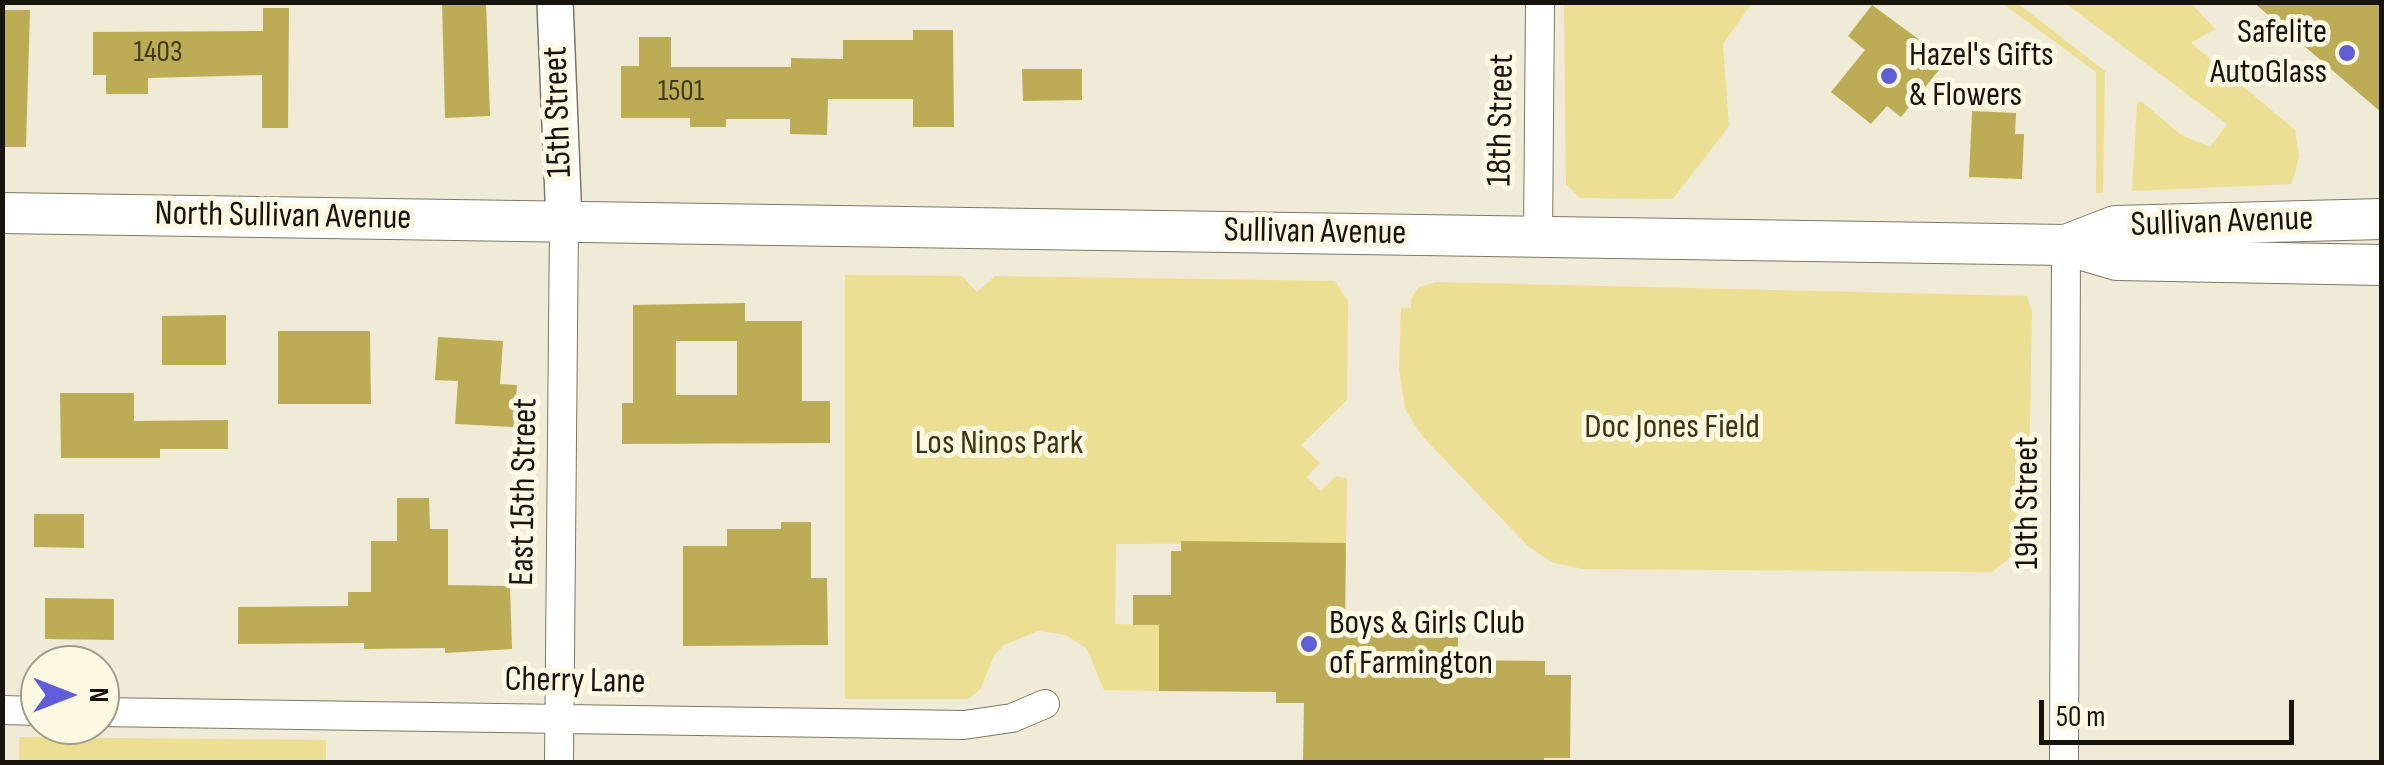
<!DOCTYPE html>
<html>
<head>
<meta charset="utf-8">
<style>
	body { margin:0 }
	#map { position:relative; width:2384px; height:765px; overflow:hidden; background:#efebd6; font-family:"Sofia Sans Condensed",sans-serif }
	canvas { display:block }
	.frame { position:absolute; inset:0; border:5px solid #16140d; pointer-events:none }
	.north { position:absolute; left:20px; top:645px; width:100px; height:100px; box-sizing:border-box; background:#fcf9e3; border:2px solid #a09d8d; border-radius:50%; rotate:90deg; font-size:28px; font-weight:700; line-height:40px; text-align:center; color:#16140d }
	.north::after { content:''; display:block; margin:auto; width:35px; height:45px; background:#605dd6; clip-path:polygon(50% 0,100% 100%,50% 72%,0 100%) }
	.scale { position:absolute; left:2039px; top:700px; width:255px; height:45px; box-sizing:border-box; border:5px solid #16140d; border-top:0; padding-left:12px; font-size:30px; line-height:35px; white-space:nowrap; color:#16140d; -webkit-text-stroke:8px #fcf9e3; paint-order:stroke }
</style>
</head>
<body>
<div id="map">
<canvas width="2384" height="765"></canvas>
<div class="frame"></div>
<div class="north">N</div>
<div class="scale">50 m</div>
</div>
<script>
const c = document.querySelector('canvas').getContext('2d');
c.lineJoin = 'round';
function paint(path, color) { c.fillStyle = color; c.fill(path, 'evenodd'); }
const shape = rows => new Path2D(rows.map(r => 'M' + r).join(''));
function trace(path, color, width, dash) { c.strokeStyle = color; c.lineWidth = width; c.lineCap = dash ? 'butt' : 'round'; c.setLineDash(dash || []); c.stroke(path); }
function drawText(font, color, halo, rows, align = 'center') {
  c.font = font + ' "Sofia Sans Condensed",sans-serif'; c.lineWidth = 10; c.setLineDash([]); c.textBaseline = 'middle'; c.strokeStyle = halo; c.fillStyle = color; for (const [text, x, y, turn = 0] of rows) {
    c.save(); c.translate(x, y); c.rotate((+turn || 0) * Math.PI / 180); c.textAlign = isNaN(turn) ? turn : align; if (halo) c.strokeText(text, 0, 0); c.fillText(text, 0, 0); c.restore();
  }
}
paint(shape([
	[1564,3,1752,3,1723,44,1729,126,1673,199,1580,198,1566,184],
	[2002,3,2017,3,2105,71,2103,193,2096,193,2096,72],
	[2065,3,2191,3,2215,29,2191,43,2295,130,2299,156,2292,184,2132,191,2137,103,2141,101,2181,135,2210,147,2227,124],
	[845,275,962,276,977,292,995,276,1335,281,1348,301,1347,400,1301,445,1320,463,1307,477,1321,491,1336,476,1347,478,1346,543,1116,544,1115,624,1159,625,1159,691,1104,690,1087,649,1066,635,1038,631,1004,645,994,656,980,690,968,699,845,699],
	[1436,282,2027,296,2032,312,2028,529,2024,546,1992,572,1584,569,1553,563,1528,546,1423,437,1405,409,1399,368,1401,308,1411,308,1411,298,1419,287],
	[19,737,326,740,326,762,19,762]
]), '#ecdf93');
paint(shape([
	[442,2,486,2,490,116,445,118],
	[2253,2,2382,2,2382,113],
	[1872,5,1947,60,1901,117,1887,106,1871,124,1831,92,1865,50,1848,36],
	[263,8,289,8,288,128,262,128,262,75,148,78,148,94,106,94,106,75,93,75,93,32,263,31],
	[2,10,30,10,26,147,2,147],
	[913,30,953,30,954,127,913,127,913,99,828,99,827,135,790,134,790,119,726,119,726,127,690,127,690,118,621,118,621,66,639,66,639,37,671,37,671,67,791,67,791,58,843,59,843,40,913,40],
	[1022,69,1082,69,1082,100,1023,101],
	[1972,111,2016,113,2015,134,2024,134,2022,179,1969,177],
	[745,303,745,321,802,321,802,401,830,401,830,443,622,444,622,403,633,403,633,305],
	[676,341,737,341,737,395,676,395],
	[226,315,226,365,162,365,162,316],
	[278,331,370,331,371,404,278,404],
	[438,337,503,341,500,384,517,385,514,427,455,424,458,381,435,380],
	[60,393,134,393,134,421,228,420,228,449,160,449,160,458,61,458],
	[397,498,429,498,430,529,448,529,448,585,510,586,512,649,445,653,445,648,364,649,364,643,238,644,238,607,348,606,348,592,371,592,371,541,397,541],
	[34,514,84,514,84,548,34,547],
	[781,522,811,522,811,578,827,578,828,645,683,646,683,546,727,546,727,529,781,529],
	[1181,541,1346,543,1345,627,1458,627,1458,660,1545,661,1545,675,1571,675,1570,758,1544,758,1544,762,1303,762,1304,703,1276,703,1276,692,1159,691,1159,625,1133,625,1133,595,1171,595,1171,551,1181,551],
	[45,598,114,599,114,640,45,639]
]), '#bcac55');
const minor = shape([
	[1538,239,1540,2],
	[2,710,40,711],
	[100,712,964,725,1012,718,1045,704],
	[559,762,564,222],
	[2064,762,2066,245]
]);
const tertiary = shape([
	[555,2,564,222]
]);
const secondary = shape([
	[2,213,2066,245,2117,260,2382,265],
	[2066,245,2115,226,2382,219]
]);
trace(minor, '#7b7865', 30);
trace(tertiary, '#7b7865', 38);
trace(secondary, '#7b7865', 42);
trace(minor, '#fff', 28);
trace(tertiary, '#fff', 35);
trace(secondary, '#fff', 40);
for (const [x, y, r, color] of [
	[2347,53,10,"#605dd6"],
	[1889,76,10,"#605dd6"],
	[1309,644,10,"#605dd6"]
]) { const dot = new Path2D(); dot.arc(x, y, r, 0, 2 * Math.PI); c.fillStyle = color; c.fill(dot); trace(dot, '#fcf9e3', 4); }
drawText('30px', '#403a1f', null, [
	["1403",158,53],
	["1501",681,92]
]);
drawText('35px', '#16140d', '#fcf9e3', [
	["Safelite",2327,33,"right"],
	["AutoGlass",2327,73,"right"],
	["Hazel's Gifts",1909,56],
	["& Flowers",1909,96],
	["Boys & Girls Club",1329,624],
	["of Farmington",1329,664]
], 'left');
drawText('35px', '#16140d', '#fcf9e3', [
	["15th Street",559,112,-92],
	["18th Street",1502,120,-89],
	["North Sullivan Avenue",283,217,1],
	["Sullivan Avenue",2222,223,-2],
	["Sullivan Avenue",1315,233,1],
	["East 15th Street",525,492,-89],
	["19th Street",2028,503,-90],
	["Cherry Lane",575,682,1]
]);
drawText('35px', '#3c350f', '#fcf9e3', [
	["Doc Jones Field",1672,428],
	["Los Ninos Park",999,444]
]);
</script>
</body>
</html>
